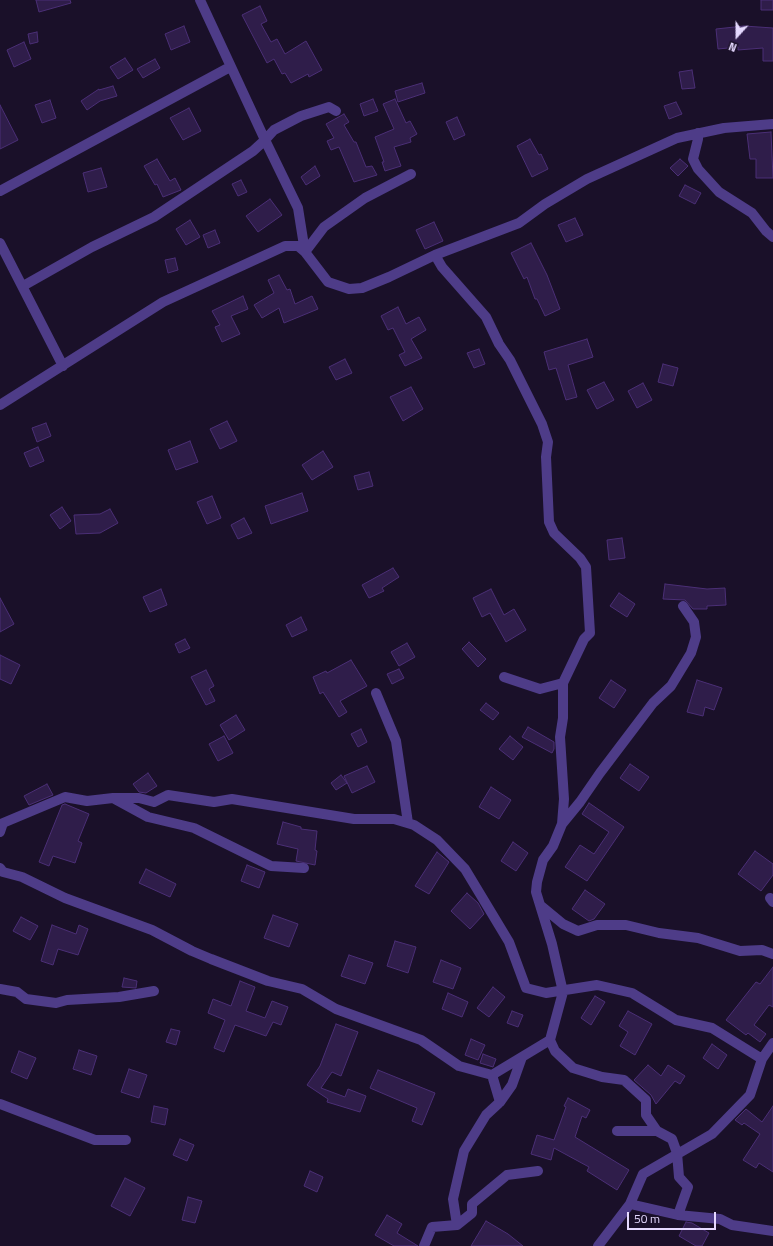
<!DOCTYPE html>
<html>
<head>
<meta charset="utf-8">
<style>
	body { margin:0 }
	#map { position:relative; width:773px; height:1246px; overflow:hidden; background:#1a1029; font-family:"Titillium Web",sans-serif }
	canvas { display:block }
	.north { position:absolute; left:717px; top:16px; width:40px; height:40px; -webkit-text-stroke:3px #1a1029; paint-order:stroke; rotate:201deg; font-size:11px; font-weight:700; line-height:16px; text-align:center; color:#e5d9ff }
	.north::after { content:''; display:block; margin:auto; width:14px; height:18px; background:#e5d9ff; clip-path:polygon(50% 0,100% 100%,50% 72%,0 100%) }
	.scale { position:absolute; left:627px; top:1212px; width:89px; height:18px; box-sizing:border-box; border:2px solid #e5d9ff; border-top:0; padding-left:5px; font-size:12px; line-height:14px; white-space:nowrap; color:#e5d9ff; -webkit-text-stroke:3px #1a1029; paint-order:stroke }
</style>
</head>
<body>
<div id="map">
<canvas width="773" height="1246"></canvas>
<div class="north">N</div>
<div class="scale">50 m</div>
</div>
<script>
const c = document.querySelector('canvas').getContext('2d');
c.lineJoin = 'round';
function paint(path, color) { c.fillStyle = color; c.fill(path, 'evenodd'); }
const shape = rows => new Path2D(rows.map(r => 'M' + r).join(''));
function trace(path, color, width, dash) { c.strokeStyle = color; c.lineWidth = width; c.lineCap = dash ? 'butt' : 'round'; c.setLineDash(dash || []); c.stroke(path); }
const building = shape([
	[36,0,70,0,71,3,39,12,36,0],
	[761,0,773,0,773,10,761,10,761,0],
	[260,6,267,21,261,24,271,42,277,39,285,54,306,41,322,70,309,77,308,74,291,83,285,73,282,74,274,59,267,63,242,15,260,6],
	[184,26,190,42,171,50,165,34,184,26],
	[744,26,773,28,773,61,763,61,763,48,738,50,738,47,718,49,716,29,744,26],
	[37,32,38,42,30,44,28,34,37,32],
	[24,42,31,59,14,67,7,50,24,42],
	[125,58,133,70,118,79,110,67,125,58],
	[155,59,160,68,143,78,137,69,155,59],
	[692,70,695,88,682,89,679,72,692,70],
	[422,83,425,93,398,102,395,91,422,83],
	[113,86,117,96,100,101,87,110,81,101,99,89,99,90,113,86],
	[373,99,378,111,364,116,360,104,373,99],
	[395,99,406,123,410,121,417,134,410,138,411,142,394,147,401,166,385,171,382,162,384,162,375,137,394,129,383,104,395,99],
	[50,100,56,118,42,123,35,105,50,100],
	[676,102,682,114,669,119,664,106,676,102],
	[0,105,18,140,0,149,0,105],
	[189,108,201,131,183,140,170,118,189,108],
	[344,114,349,122,344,125,354,142,356,142,366,167,372,166,377,175,354,182,339,147,331,150,327,141,334,138,326,124,344,114],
	[457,117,465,135,454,140,446,122,457,117],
	[771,132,773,178,756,178,756,159,750,159,747,134,771,132],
	[530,139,539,155,541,154,548,169,532,177,517,146,530,139],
	[157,159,170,181,175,178,181,190,163,197,157,184,155,185,144,166,157,159],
	[680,159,688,166,678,176,670,168,680,159],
	[315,166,320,176,306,185,301,177,315,166],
	[101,168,107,187,88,192,83,173,101,168],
	[241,180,247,192,238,196,232,184,241,180],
	[685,185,701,193,695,204,679,196,685,185],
	[270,199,282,215,258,232,246,216,270,199],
	[575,218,583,235,566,242,558,225,575,218],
	[190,220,200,237,186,245,176,229,190,220],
	[434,222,443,241,425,249,416,230,434,222],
	[215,230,220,243,208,248,203,235,215,230],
	[531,243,547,275,560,309,545,316,537,299,535,299,527,277,524,279,511,253,531,243],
	[175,258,178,270,168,273,165,260,175,258],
	[279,275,287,290,290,289,295,304,312,296,318,309,284,323,279,308,262,318,254,305,274,293,268,280,279,275],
	[243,296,248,309,231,316,240,334,222,342,215,327,220,325,212,311,243,296],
	[398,307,406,324,419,317,426,330,411,339,422,358,405,366,399,355,405,352,393,328,388,330,381,316,398,307],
	[587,339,593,357,568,365,577,397,566,400,556,368,549,370,544,352,587,339],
	[479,349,485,364,474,368,467,353,479,349],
	[345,359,352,373,336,380,329,367,345,359],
	[663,364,678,368,673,386,658,382,663,364],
	[604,382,614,400,597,409,587,390,604,382],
	[643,383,652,400,637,408,628,391,643,383],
	[411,387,423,409,403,421,390,397,411,387],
	[227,421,237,441,220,449,210,429,227,421],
	[46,423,51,436,37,442,32,428,46,423],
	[190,441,198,462,176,470,168,450,190,441],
	[38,447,44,461,30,467,24,453,38,447],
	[323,451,333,467,312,480,302,465,323,451],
	[369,472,373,486,358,490,354,476,369,472],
	[302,493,308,511,271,524,265,506,302,493],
	[212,496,221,518,207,524,197,502,212,496],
	[62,507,71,521,60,529,50,515,62,507],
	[110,509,118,523,100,533,76,534,74,515,100,514,110,509],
	[244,518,252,533,238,539,231,525,244,518],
	[622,538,625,558,609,560,607,540,622,538],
	[393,568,399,577,382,588,384,591,369,598,362,585,393,568],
	[665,584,707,589,725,588,726,605,707,606,707,609,693,609,685,600,663,599,665,584],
	[161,589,167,605,150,612,143,597,161,589],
	[491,589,504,615,514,609,526,630,506,642,490,613,482,617,473,598,491,589],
	[619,593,635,604,627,617,610,606,619,593],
	[0,598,14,624,0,632,0,598],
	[301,617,307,630,292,637,286,625,301,617],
	[185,639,190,648,179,653,175,644,185,639],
	[469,642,486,659,478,667,462,649,469,642],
	[407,643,415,657,399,666,391,652,407,643],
	[0,655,20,665,11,684,0,679,0,655],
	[351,660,367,686,340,701,347,712,339,717,323,692,320,694,313,677,326,671,327,673,351,660],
	[399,669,404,678,392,684,387,674,399,669],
	[206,670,214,686,209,689,215,701,206,705,191,677,206,670],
	[611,680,626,690,614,708,599,698,611,680],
	[697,680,722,688,714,710,705,707,703,716,687,712,697,680],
	[486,703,499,713,493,720,480,710,486,703],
	[236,715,245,730,229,740,220,725,236,715],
	[528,727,554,742,554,749,552,753,522,737,528,727],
	[361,729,367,742,358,747,351,734,361,729],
	[224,736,233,753,218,761,209,744,224,736],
	[510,736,523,747,513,760,499,749,510,736],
	[630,764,649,777,639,791,620,778,630,764],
	[367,766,375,782,352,793,344,776,367,766],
	[148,773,157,786,146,793,139,792,133,784,148,773],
	[341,775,347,783,336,790,331,783,341,775],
	[47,784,53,795,29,805,24,796,47,784],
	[491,787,511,800,499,819,479,807,491,787],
	[589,803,624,827,587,881,565,867,580,845,594,854,609,832,582,814,589,803],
	[65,804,89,814,78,841,82,843,75,863,53,856,49,866,39,862,62,805,65,804],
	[283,822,301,827,301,829,317,831,315,850,317,851,315,865,296,861,298,849,277,844,283,822],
	[513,842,528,853,516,871,501,861,513,842],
	[755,851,773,864,773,875,761,891,738,874,755,851],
	[437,852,449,862,429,894,415,886,437,852],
	[247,865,265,872,259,888,241,881,247,865],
	[146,869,176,884,170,897,139,883,146,869],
	[585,890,605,904,594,919,589,921,572,909,585,890],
	[467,893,478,903,484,914,470,929,451,911,467,893],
	[273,915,298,924,289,947,264,938,273,915],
	[21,917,38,926,30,940,13,931,21,917],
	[52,925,76,934,79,925,88,929,78,955,58,949,53,965,41,961,52,925],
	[395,941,416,947,408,973,387,966,395,941],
	[349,955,373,963,365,984,341,976,349,955],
	[441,960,461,968,453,989,433,982,441,960],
	[773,967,773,1007,769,1005,754,1025,766,1034,760,1042,748,1033,746,1035,726,1020,756,982,760,984,773,967],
	[124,978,137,981,136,988,122,987,124,978],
	[240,981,255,987,246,1011,265,1018,272,1001,288,1007,281,1025,273,1022,266,1036,235,1025,224,1052,214,1048,225,1020,208,1013,213,999,231,1006,240,981],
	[493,987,505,997,489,1017,477,1008,493,987],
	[448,993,468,1002,462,1017,442,1009,448,993],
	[595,996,605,1002,591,1025,581,1018,595,996],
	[512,1011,523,1015,518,1027,507,1023,512,1011],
	[628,1011,652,1024,635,1055,620,1046,628,1032,619,1026,628,1011],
	[336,1024,358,1032,341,1076,332,1072,321,1088,345,1097,348,1089,366,1096,360,1112,327,1102,328,1099,307,1085,320,1066,336,1024],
	[171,1029,180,1031,176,1045,166,1042,171,1029],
	[471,1039,485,1045,478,1060,465,1055,471,1039],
	[712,1044,727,1055,718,1069,703,1058,712,1044],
	[79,1050,97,1056,91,1075,73,1069,79,1050],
	[19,1051,36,1058,27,1079,11,1072,19,1051],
	[483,1054,496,1059,493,1067,480,1063,483,1054],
	[648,1065,661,1076,668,1065,685,1076,680,1084,675,1081,656,1104,651,1095,634,1080,648,1065],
	[129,1069,147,1075,139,1098,121,1092,129,1069],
	[378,1070,435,1093,422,1125,412,1121,417,1108,370,1088,378,1070],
	[568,1098,590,1110,586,1118,582,1116,575,1137,629,1170,617,1190,587,1171,589,1167,554,1148,551,1160,531,1154,537,1135,554,1140,566,1107,564,1106,568,1098],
	[154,1106,168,1109,165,1125,151,1122,154,1106],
	[773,1106,773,1172,759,1163,756,1168,743,1160,760,1134,744,1123,742,1125,735,1120,746,1109,762,1122,773,1106],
	[180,1139,194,1145,187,1161,173,1155,180,1139],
	[310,1171,323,1177,317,1192,304,1186,310,1171],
	[125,1178,145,1188,130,1216,111,1206,125,1178],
	[188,1197,202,1201,195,1223,182,1220,188,1197],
	[387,1215,402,1224,397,1233,418,1246,394,1246,375,1235,387,1215],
	[486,1221,508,1234,523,1246,471,1246,486,1221],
	[686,1222,692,1223,709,1233,702,1246,696,1246,679,1236,686,1222]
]);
paint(building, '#2f1d4a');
trace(building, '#4b2f76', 1);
trace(shape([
	[698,133,698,139,693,159,698,169,719,192,752,213,766,231,773,237],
	[0,191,230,67],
	[0,243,63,366],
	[305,252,298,208,265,140,274,130,301,116,329,107,336,111],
	[305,252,324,227,365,198,411,174],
	[435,255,442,267,486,317,499,344,510,360,542,424,548,442,546,457,549,522,554,533,580,558,586,567,590,633,584,639,563,683,563,718,560,737,564,799,562,824,553,846,543,860,537,882,536,892,540,905,563,924,578,931,597,925,626,925,659,933,698,938,740,951,762,950,773,954],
	[23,286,92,247,154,217,253,151,265,140,200,0],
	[0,405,163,302,285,246,298,246,305,252,328,282,349,289,362,288,389,277,435,255,519,223,545,204,587,179,677,138,724,128,773,124],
	[504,677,540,689,563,683],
	[376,693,396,741,408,823],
	[115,799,148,817,194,828,271,866,304,868],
	[562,824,580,802,600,773,653,703,671,686,691,653,696,637,694,622,683,606],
	[0,832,3,823,65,797,87,801,113,798,139,798,154,802,168,795,214,802,232,799,354,819,394,819,414,825,437,840,465,869,509,942,526,988,546,993,597,985,632,993,676,1020,712,1028,762,1059,773,1043],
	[0,868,3,872,22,877,65,898,152,930,192,951,211,959,268,981,302,989,336,1009,421,1040,459,1066,492,1075,550,1040],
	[770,898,773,902],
	[540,905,552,944,563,992,550,1040,555,1051,573,1068,602,1077,624,1080,646,1100,646,1115,657,1131,672,1139,677,1153,679,1177,688,1187,678,1215],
	[0,989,17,992,26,999,56,1003,67,1000,119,997,154,991],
	[492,1075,500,1102],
	[0,1104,95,1140,126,1140],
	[617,1131,657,1131],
	[630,1204,678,1215,720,1219,732,1225,773,1231],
	[457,1225,453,1199,464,1151,486,1115,500,1102,512,1085,522,1057],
	[424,1246,432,1227,457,1225,472,1213,472,1204,507,1175,538,1171],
	[598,1246,630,1204,643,1174,712,1134,750,1095,762,1059]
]), '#4e3c88', 10);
</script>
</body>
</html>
